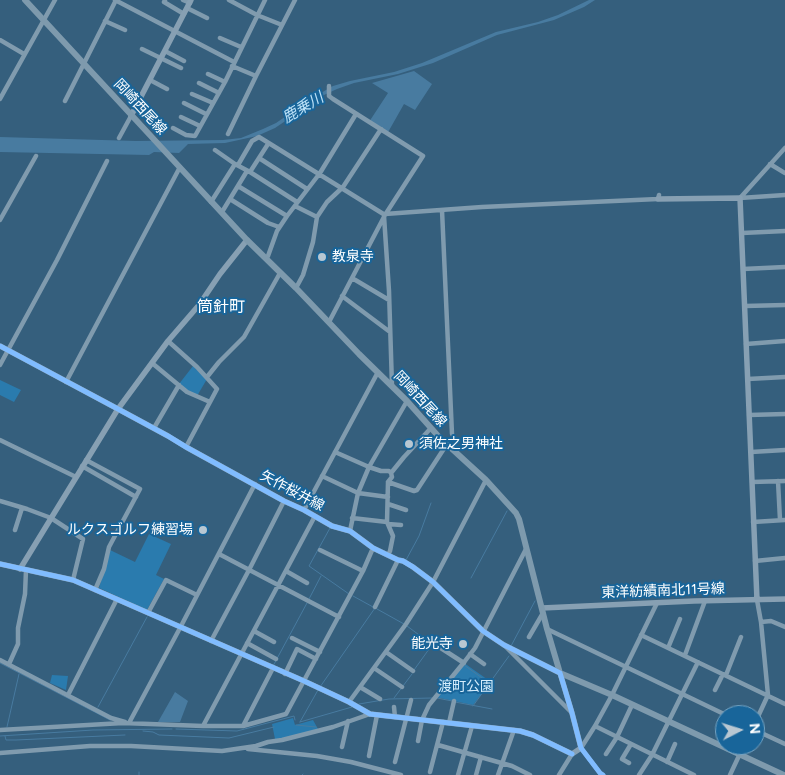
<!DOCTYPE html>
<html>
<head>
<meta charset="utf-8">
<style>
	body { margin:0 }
	#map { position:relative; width:785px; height:775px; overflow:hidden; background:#355f7d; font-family:Figtree,sans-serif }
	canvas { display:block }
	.north { position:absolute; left:715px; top:705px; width:50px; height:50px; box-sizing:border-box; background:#18659a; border:1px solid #74a3c2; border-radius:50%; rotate:85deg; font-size:14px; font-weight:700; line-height:20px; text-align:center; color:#fff }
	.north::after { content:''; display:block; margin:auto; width:18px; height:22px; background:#b8c7d2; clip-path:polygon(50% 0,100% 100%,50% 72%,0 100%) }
</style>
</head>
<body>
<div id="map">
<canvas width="785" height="775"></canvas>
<div class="north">N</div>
</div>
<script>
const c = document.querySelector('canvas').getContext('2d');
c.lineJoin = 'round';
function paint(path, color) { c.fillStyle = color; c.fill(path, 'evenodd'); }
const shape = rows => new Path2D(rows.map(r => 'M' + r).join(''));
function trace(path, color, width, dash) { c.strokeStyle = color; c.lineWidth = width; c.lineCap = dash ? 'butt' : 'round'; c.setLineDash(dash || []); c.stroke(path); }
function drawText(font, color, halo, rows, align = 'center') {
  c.font = font + ' Figtree,"Noto Sans JP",sans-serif'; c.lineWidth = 4; c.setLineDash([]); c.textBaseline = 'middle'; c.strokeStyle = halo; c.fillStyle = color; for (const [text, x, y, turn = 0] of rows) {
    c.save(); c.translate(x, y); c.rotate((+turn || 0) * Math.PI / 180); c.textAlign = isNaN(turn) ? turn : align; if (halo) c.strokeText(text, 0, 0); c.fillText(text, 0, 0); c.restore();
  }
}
paint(shape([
	[193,366,207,379,197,396,186,390,179,384],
	[0,380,21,390,14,402,0,395],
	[149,534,171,544,156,575,164,579,147,610,99,588,110,550,135,562],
	[464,663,491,682,473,705,435,697],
	[52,675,68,676,66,690,50,683],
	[293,718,295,725,313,720,318,729,282,739,275,739,272,724]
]), '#2a7bae');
paint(shape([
	[589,0,595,0,584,7,554,20,497,35,433,63,398,74,354,83,337,89,324,95,275,128,257,136,225,143,188,144,179,153,154,152,149,155,0,152,0,137,136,141,223,140,241,138,263,129,276,123,314,97,333,86,350,81,394,72,422,63,496,32,538,22,558,15],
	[414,71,432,84,415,110,404,104,387,134,369,122,388,93,372,83],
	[175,692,188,701,180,722,158,722]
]), '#487ba0');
trace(shape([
	[330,528,309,566,349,594],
	[406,560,419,536,431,503],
	[471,578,507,511],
	[353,596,373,607],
	[309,599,321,576],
	[377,609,404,624],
	[407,626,430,643],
	[511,646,535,601],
	[0,663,110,720],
	[464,665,489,683],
	[273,666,307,603],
	[414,670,432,645],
	[320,687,375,608],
	[394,698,412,674],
	[437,698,452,701],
	[455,702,492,709],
	[359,704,389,699,432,698],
	[473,706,509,656],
	[98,707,147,617],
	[300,722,352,707],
	[300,722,318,690],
	[296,725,316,727],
	[7,727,19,674],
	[176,729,237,731,294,716,295,720],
	[143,731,153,732,159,735,229,738,274,727],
	[0,736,93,730,172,729],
	[5,736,6,740,16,740,125,735],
	[139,772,139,775],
	[302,775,303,774]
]), '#487ba0', 1);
trace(shape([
	[115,0,234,62],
	[165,0,164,2,184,14],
	[183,0,190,3],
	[229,0,257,15,282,25],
	[187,8,207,18],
	[105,21,125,30],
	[220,38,241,47],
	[0,40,24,54],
	[142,49,181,68],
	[165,51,184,61],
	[232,66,256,76],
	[208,74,225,82],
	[150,80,167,89],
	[199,83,219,93],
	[329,86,329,96,333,99,423,156,385,215,329,322],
	[192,94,213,103],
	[0,99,55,0],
	[65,101,116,0],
	[184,103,206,114],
	[135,109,159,121],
	[181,117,200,126],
	[173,128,186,135,195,136,225,82,265,0],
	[228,134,256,76,295,0],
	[119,138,131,116],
	[215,150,235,164,250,172,297,202],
	[259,158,307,189],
	[770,164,785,173],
	[238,165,252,141,259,137,385,215],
	[250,172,268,144],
	[238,186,287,216],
	[740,198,785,148],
	[740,198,785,195],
	[230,199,268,223,279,227],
	[211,202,235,164],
	[295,206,317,217],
	[442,210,452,434],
	[222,212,247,171],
	[385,214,482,207,658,199,659,195],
	[384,216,389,291,392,386],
	[0,220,36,156],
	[742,233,785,231],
	[266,258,268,256,277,231,287,216,320,173,356,114],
	[743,269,785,267],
	[352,278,389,300],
	[296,288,303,275,313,242,317,217,327,202,343,187,381,129],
	[342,296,390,332],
	[745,306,785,305],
	[168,341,197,367,217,389,186,447],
	[746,344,785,341],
	[152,363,187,392,210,402],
	[0,365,57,260,107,161],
	[207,377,219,362,244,337,280,273],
	[748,379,785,377],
	[66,382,180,167],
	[749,415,785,414],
	[154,428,179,385],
	[0,440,76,477],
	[335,452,369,467,381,471,389,471,391,473,392,477,388,482,414,491,417,490,447,444],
	[751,452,785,450],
	[86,460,140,489,109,547,104,569,95,590],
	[82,466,136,497],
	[391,473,404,457,431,428],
	[322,476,358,493,388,497],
	[778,481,780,520],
	[752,482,785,481],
	[0,501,27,509,51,518,83,539,73,580],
	[388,504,406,510],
	[304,510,378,372],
	[352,518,387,522,388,482],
	[387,522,393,536,390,551,388,555],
	[753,522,785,520],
	[388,524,401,525],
	[15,530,22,508],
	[350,531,358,493,369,467,407,401],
	[320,550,363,571],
	[219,554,339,617],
	[755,561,785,558],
	[286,571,307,583],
	[375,607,398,560],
	[148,613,166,580,197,595],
	[761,622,771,621,785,627],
	[547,629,726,715],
	[254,631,274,642],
	[641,635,785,704],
	[529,637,543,613],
	[292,638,320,652],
	[211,641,249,570,284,501],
	[247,643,276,659],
	[433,643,464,663],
	[506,647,571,712],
	[668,648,680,619],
	[386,652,413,671],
	[470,654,484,664],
	[685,655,705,601],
	[0,660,111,718,125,722],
	[9,664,18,644,18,628,25,594,26,570],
	[374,668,402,687],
	[285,674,297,649,316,659],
	[726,675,741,637],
	[360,687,380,699],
	[715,690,723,674],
	[68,695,117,599],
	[349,702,406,624,433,582,486,480],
	[394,707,395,717],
	[129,723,180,628,255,484],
	[449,723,454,701],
	[755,723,768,695,761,622,757,600],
	[203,726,315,516],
	[243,726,273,668],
	[595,726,694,775],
	[0,730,123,723,203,726,243,726,286,714,363,571,373,548],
	[755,730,785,744],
	[418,741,422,720,429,705,465,661,475,648,526,549],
	[438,745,512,766,530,775],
	[342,747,348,721],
	[248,749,317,756,351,762,401,775],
	[0,753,90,746,131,746,222,751,256,746,268,742,282,740,333,727,370,714],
	[606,754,617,737,632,705],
	[369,756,377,715],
	[395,762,411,700],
	[667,762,675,744],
	[629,763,622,759,631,744],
	[430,772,443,722],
	[458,775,472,726],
	[476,775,481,757],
	[498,775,514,730],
	[559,775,572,754],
	[603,775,600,773,581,748,595,726,612,695,657,603],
	[639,775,652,755,698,662],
	[730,775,744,745]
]), '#809bae', 4.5);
trace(shape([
	[131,116,191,0],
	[658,199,740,198,757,600],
	[0,346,118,409,168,436,186,447,284,501,304,510,332,526,350,531,373,548,398,560,403,561,413,567,433,582,483,631,504,645,560,673,572,713,581,748,572,754,533,735,520,731,370,714,349,702,304,681,73,580,0,564],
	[20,569,118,409,168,341,199,305,220,274,247,240],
	[542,608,694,601,785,599]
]), '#87a0b3', 5.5);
trace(shape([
	[25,0,247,240,296,288,359,354,407,401,439,437,486,480,516,513,519,519,547,629,560,673,612,695,784,775]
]), '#7e9aad', 6);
trace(shape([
	[0,346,118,409,168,436,186,447,284,501,304,510,332,526,350,531,373,548,398,560,403,561,413,567,433,582,483,631,504,645,560,673,572,713,581,748,600,773,603,775],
	[0,564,73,580,304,681,349,702,370,714,520,731,533,735,572,754]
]), '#80bcff', 5);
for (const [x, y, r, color] of [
	[322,257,5,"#b8c7d2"],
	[409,444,5,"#b8c7d2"],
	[203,530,5,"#b8c7d2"],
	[463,644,5,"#b8c7d2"]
]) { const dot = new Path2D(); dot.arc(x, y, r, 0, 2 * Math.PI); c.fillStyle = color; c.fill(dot); trace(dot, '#18659a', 2); }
drawText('14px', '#fff', '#18659a', [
	["岡崎西尾線",140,107,47],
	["岡崎西尾線",420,399,47],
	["矢作桜井線",292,491,28],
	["東洋紡績南北11号線",663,591,-2]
]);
drawText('14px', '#fff', '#18659a', [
	["教泉寺",332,257],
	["須佐之男神社",419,444],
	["ルクスゴルフ練習場",193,530,"right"],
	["能光寺",453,644,"right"]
], 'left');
drawText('14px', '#d5edfc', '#18659a', [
	["渡町公園",466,687]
]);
drawText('italic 15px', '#bde2f8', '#18659a', [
	["鹿乗川",303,108,-31]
]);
drawText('16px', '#fff', '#18659a', [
	["筒針町",221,307]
]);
</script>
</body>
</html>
